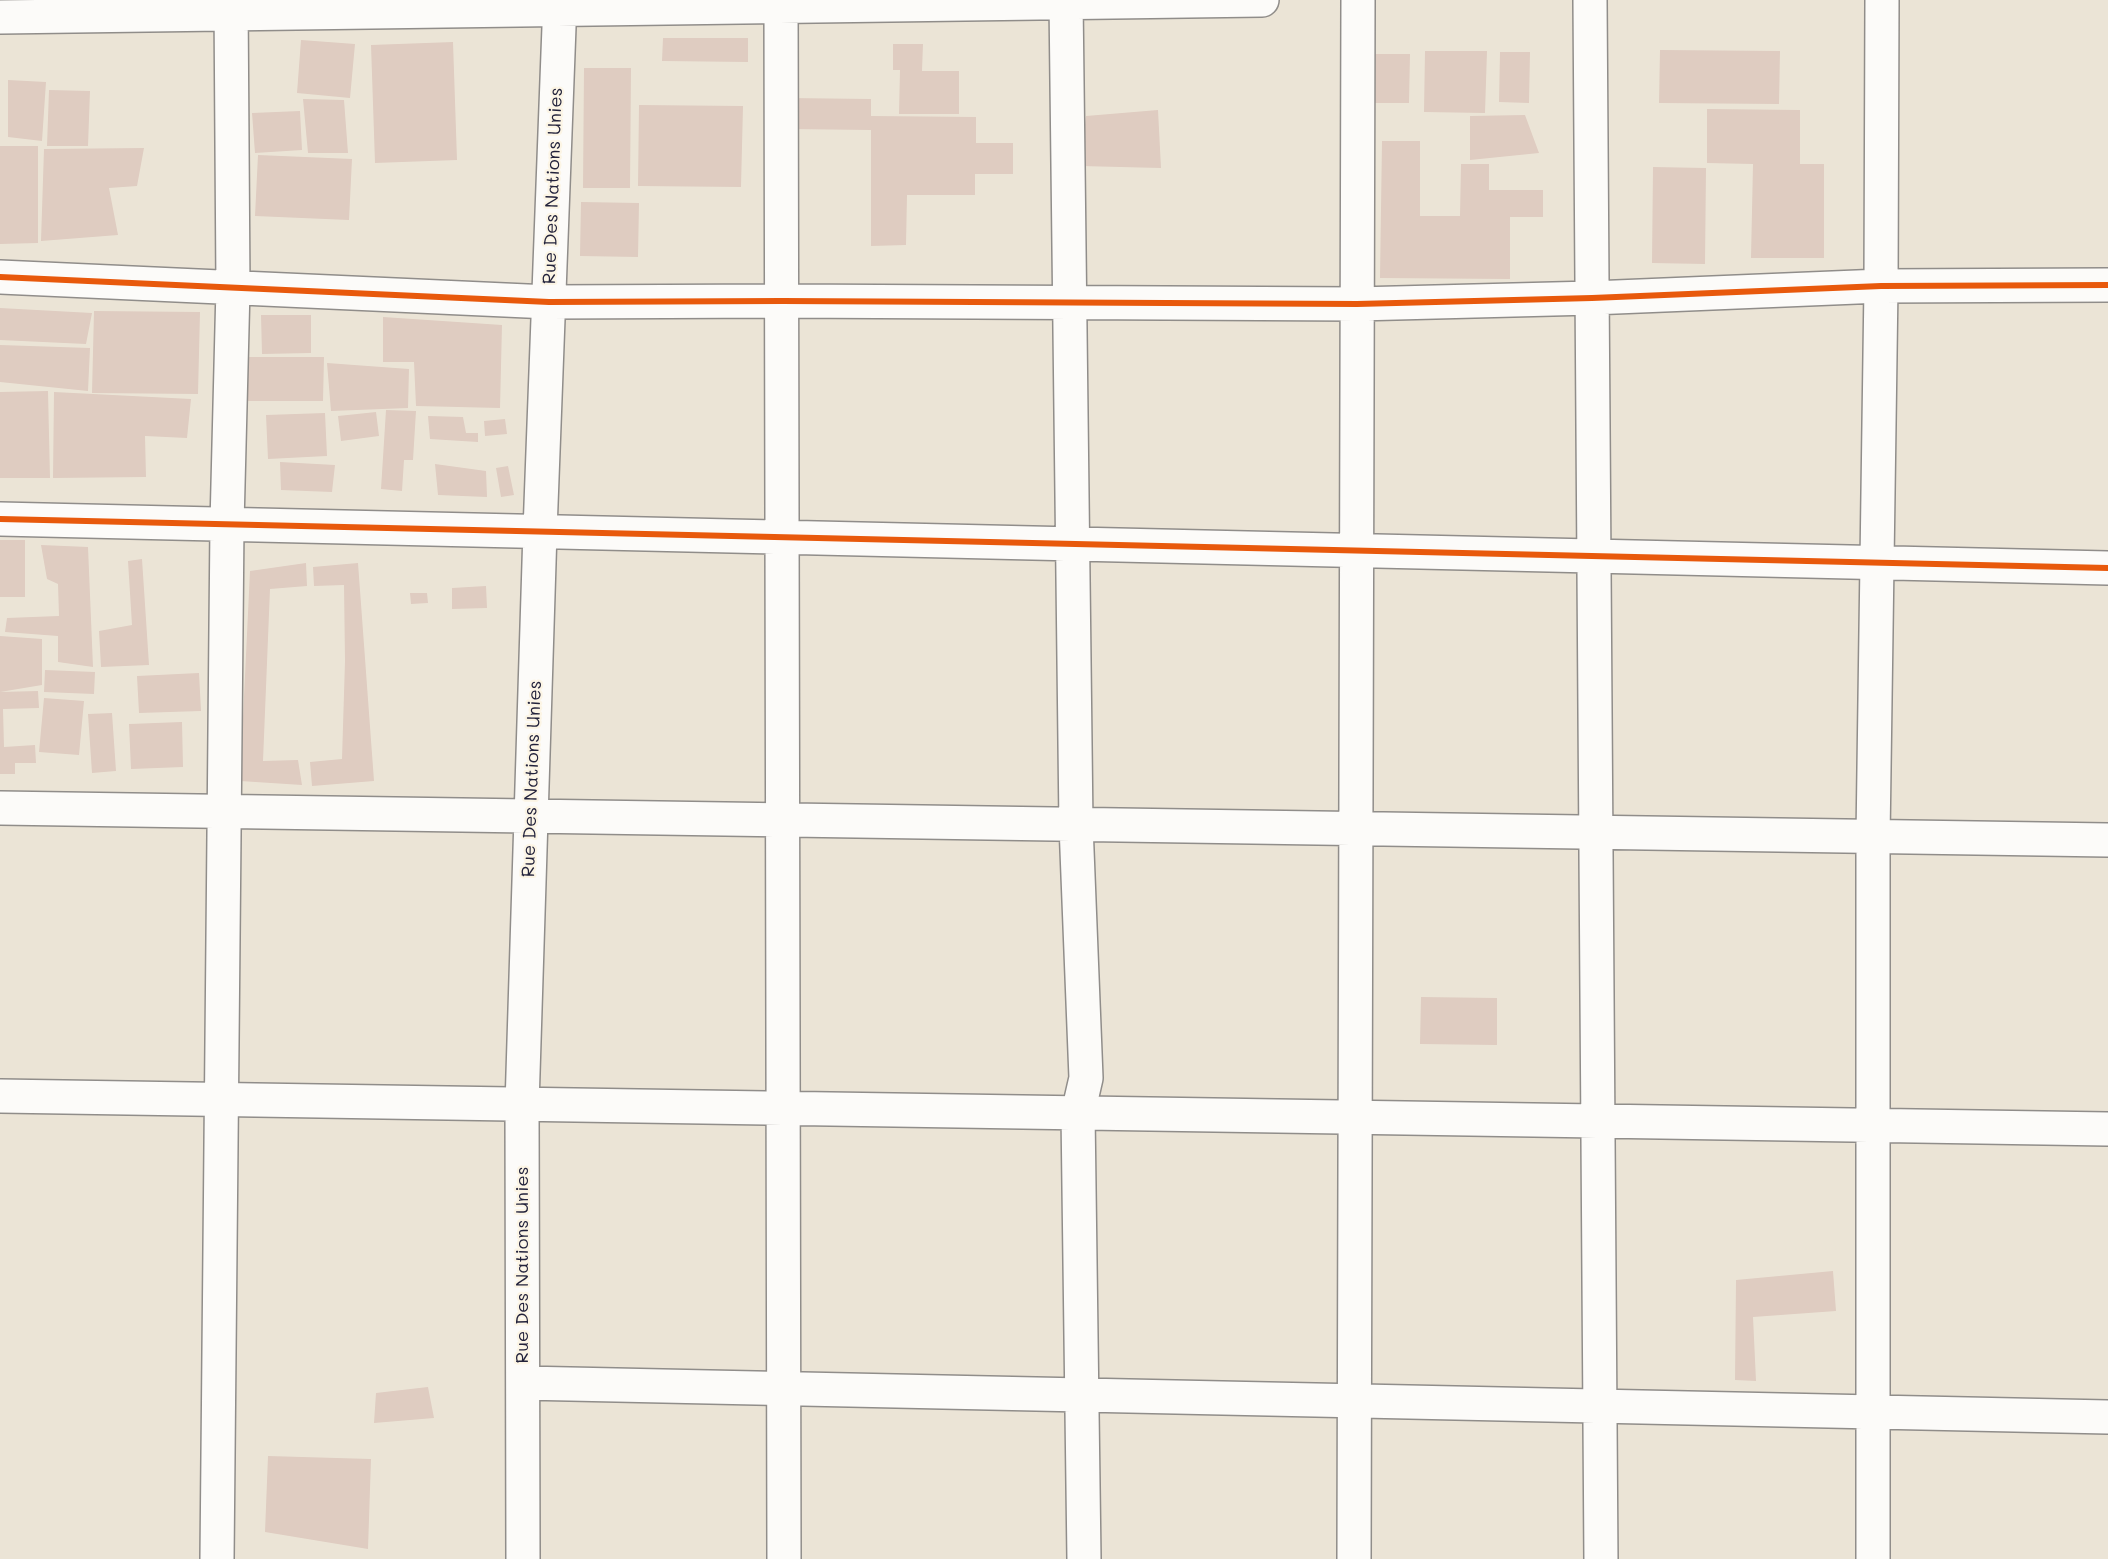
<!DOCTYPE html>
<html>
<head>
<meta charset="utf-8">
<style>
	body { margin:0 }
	canvas { display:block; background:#ebe4d6 }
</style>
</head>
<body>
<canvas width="2108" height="1559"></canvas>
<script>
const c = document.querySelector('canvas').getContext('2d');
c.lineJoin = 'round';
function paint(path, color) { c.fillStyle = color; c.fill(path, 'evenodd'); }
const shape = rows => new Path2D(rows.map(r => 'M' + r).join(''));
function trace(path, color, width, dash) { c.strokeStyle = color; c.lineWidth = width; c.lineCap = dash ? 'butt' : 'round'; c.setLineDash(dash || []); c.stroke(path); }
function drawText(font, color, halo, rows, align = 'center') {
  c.font = font + ' Mali,sans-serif'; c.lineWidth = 4.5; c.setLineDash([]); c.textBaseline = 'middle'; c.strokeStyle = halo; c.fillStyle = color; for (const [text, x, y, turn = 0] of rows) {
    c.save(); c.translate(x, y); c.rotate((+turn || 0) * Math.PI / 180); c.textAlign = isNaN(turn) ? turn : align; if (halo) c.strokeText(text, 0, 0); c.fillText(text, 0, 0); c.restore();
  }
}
paint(shape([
	[663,38,748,38,748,62,662,61],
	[301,40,355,44,350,98,297,93],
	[453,42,457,160,375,163,371,45],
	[893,44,923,44,922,71,959,71,959,114,899,114,900,70,893,70],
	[1660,50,1780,51,1779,104,1659,103],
	[1425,51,1487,51,1485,113,1424,112],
	[1500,52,1530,52,1529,103,1499,102],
	[1369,54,1410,54,1409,103,1368,103],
	[584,68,631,68,630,188,583,188],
	[8,80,46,82,42,141,8,137],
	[49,90,90,91,88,146,47,146],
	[788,98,871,99,871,116,976,117,976,143,1013,143,1013,174,975,174,975,195,907,195,906,245,871,246,871,130,788,129],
	[303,99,344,100,348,153,308,153],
	[639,105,743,106,741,187,638,186],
	[1707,109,1800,110,1800,164,1824,164,1824,258,1751,258,1753,164,1707,163],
	[1158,110,1161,168,1080,166,1086,116],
	[300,111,302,150,255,153,252,113],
	[1525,115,1539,153,1470,160,1470,116],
	[1382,141,1420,141,1420,216,1460,216,1461,164,1489,164,1489,190,1543,190,1543,217,1510,217,1510,279,1380,278],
	[0,146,38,146,38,243,0,244],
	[144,148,137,186,109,188,118,235,41,241,44,149],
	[258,155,352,159,349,220,255,216],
	[1653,167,1706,168,1705,264,1652,263],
	[581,202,639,203,638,257,580,256],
	[0,308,92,313,86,344,0,340],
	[94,311,200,312,198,394,92,393],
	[261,315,311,315,311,353,262,354],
	[383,317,502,325,500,408,416,406,414,362,383,362],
	[0,345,90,348,88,391,0,382],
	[244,357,324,357,323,401,244,401],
	[327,363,409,369,408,408,331,411],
	[48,391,50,478,0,478,0,392],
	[54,392,191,399,187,438,145,436,146,477,53,478],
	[386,410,416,411,413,460,404,460,402,491,381,489],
	[376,412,379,436,341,441,338,416],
	[325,413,327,456,268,459,266,415],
	[428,416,463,417,466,433,478,433,478,442,430,439],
	[505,419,507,434,485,436,484,421],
	[280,462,335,465,332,492,281,490],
	[435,464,486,471,487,497,438,495],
	[508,466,514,495,501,497,496,468],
	[0,540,25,540,25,597,0,597],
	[41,545,88,547,93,667,58,662,58,636,5,632,7,618,59,616,58,584,47,579],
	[142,559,149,665,101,667,99,631,132,625,128,561],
	[306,563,307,586,270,589,263,761,298,760,302,785,240,781,250,571],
	[358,563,374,781,312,786,310,762,342,759,345,661,344,585,314,586,313,567],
	[486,586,487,608,452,609,452,588],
	[410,593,427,593,428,603,411,604],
	[0,636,42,639,42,685,0,692],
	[45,670,95,672,94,694,44,692],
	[199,673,201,711,139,713,137,676],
	[38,691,39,708,3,709,4,747,35,745,36,763,15,763,15,774,0,774,0,692],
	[44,698,84,701,79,755,39,752],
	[112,713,116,771,92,773,88,714],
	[182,722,183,767,131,769,129,724],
	[1421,997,1497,998,1497,1045,1420,1044],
	[1833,1271,1836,1311,1753,1317,1756,1381,1735,1380,1736,1280],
	[428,1387,434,1418,374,1423,376,1393],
	[268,1456,371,1459,368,1549,265,1532]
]), '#dfccc1');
const minor = shape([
	[781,0,784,1559],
	[1066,0,1076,825,1086,1078,1078,1113,1084,1559],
	[1590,0,1601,1559],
	[0,17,1262,0],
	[0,277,549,302,782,301,1357,304,1592,298,1881,286,2108,285],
	[0,519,2108,568],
	[0,808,2108,840],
	[0,1096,2108,1129],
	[523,1383,2108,1417],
	[217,1559,227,524,233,288,231,0],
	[523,1559,522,1105,540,531,560,0],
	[1354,1559,1358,0],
	[1873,1559,1873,837,1881,286,1882,0]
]);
trace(minor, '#908d8a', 36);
trace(minor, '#fcfbf9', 33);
trace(shape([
	[0,277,549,302,782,301,1357,304,1592,298,1881,286,2108,285],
	[0,519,2108,568]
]), '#e8590c', 6);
drawText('18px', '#22223b', '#fcf5e5', [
	["Rue Des Nations Unies",553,186,-88],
	["Rue Des Nations Unies",532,779,-88],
	["Rue Des Nations Unies",522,1265,-90]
]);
</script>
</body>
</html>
